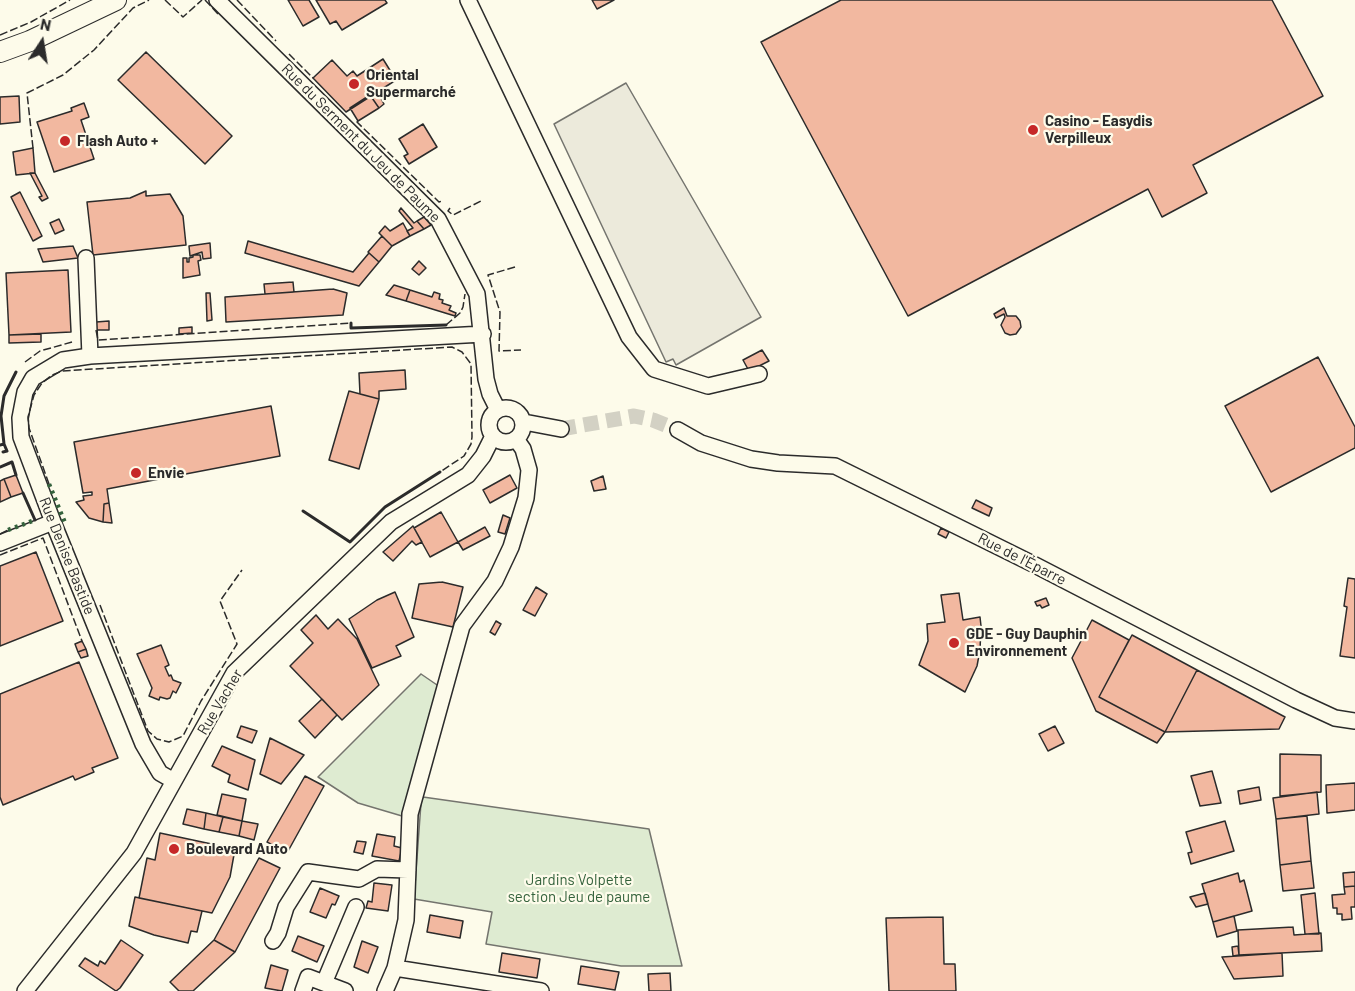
<!DOCTYPE html>
<html>
<head>
<meta charset="utf-8">
<style>
	body { margin:0 }
	#map { position:relative; width:1355px; height:991px; overflow:hidden; background:#fdfbea; font-family:Barlow,sans-serif }
	canvas { display:block }
	.north { position:absolute; left:12px; top:12px; width:60px; height:60px; -webkit-text-stroke:4px #fdfbea; paint-order:stroke; rotate:12deg; font-size:16px; font-weight:700; line-height:24px; text-align:center; color:#2b2b2b }
	.north::after { content:''; display:block; margin:auto; width:21px; height:27px; background:#2b2b2b; clip-path:polygon(50% 0,100% 100%,50% 72%,0 100%) }
</style>
</head>
<body>
<div id="map">
<canvas width="1355" height="991"></canvas>
<div class="north">N</div>
</div>
<script>
const c = document.querySelector('canvas').getContext('2d');
c.lineJoin = 'round';
function paint(path, color) { c.fillStyle = color; c.fill(path, 'evenodd'); }
const shape = rows => new Path2D(rows.map(r => 'M' + r).join(''));
function trace(path, color, width, dash) { c.strokeStyle = color; c.lineWidth = width; c.lineCap = dash ? 'butt' : 'round'; c.setLineDash(dash || []); c.stroke(path); }
function drawText(font, color, halo, rows, align = 'center') {
  c.font = font + ' Barlow,sans-serif'; c.lineWidth = 4.5; c.setLineDash([]); c.textBaseline = 'middle'; c.strokeStyle = halo; c.fillStyle = color; for (const [text, x, y, turn = 0] of rows) {
    c.save(); c.translate(x, y); c.rotate((+turn || 0) * Math.PI / 180); c.textAlign = isNaN(turn) ? turn : align; if (halo) c.strokeText(text, 0, 0); c.fillText(text, 0, 0); c.restore();
  }
}
const green = shape([
	[421,674,440,687,402,816,358,803,318,777,421,674],
	[423,797,649,829,682,966,621,966,486,944,492,912,414,899,421,803,423,797]
]);
paint(green, '#deebd1');
trace(green, '#74746e', 1.5);
const parking = shape([
	[626,83,761,317,676,365,673,359,666,362,554,124,626,83]
]);
paint(parking, '#eceadb');
trace(parking, '#74746e', 1.5);
const building = shape([
	[288,0,309,0,319,17,303,26,288,0],
	[316,0,385,0,387,3,342,30,336,21,330,24,316,0],
	[592,0,614,0,597,9,592,0],
	[841,0,1272,0,1323,96,1193,165,1207,193,1162,217,1148,189,908,316,761,42,841,0],
	[146,52,232,136,205,164,118,80,146,52],
	[383,59,396,80,346,112,313,78,332,60,347,76,353,71,357,76,383,59],
	[377,91,384,104,379,108,370,95,377,91],
	[370,95,379,108,358,121,350,108,370,95],
	[19,96,20,122,0,124,0,97,19,96],
	[84,103,89,117,81,120,94,159,54,172,37,122,72,111,71,108,84,103],
	[423,124,437,147,409,164,404,156,408,154,399,139,423,124],
	[33,148,35,173,16,175,13,152,33,148],
	[30,173,35,173,48,198,42,201,39,197,42,196,30,173],
	[146,191,146,196,170,194,183,216,186,245,93,255,87,202,130,198,146,191],
	[20,192,42,236,33,241,11,197,20,192],
	[401,208,414,223,417,221,424,229,410,236,407,231,413,228,399,211,401,208],
	[424,217,431,225,424,229,417,221,424,217],
	[59,219,64,230,55,234,50,223,59,219],
	[403,223,410,236,392,246,379,233,385,226,390,231,403,223],
	[382,236,392,246,379,262,368,252,382,236],
	[248,241,353,272,369,253,379,262,359,286,245,253,248,241],
	[210,243,211,258,203,259,202,252,190,256,189,246,210,243],
	[73,246,78,258,43,262,38,249,73,246],
	[193,255,200,255,201,260,198,261,200,275,183,278,183,258,187,258,187,262,189,262,189,258,193,257,193,255],
	[419,261,426,268,419,275,412,269,419,261],
	[68,270,71,332,9,335,6,273,68,270],
	[293,282,294,292,265,294,264,284,293,282],
	[394,285,410,290,406,301,386,295,394,285],
	[333,289,347,293,343,315,226,322,225,297,333,289],
	[410,290,432,297,434,292,440,294,439,299,443,300,442,303,451,306,449,310,456,313,455,316,406,301,410,290],
	[206,293,210,293,212,320,207,321,206,293],
	[1004,308,1007,316,1016,316,1020,321,1021,327,1016,334,1010,335,1005,333,1001,325,1005,317,1004,314,996,318,994,314,1004,308],
	[109,321,109,330,96,330,96,322,109,321],
	[192,327,192,333,179,334,179,328,192,327],
	[41,334,41,342,9,343,9,335,41,334],
	[762,350,769,361,749,371,743,360,762,350],
	[1318,357,1355,427,1355,448,1271,492,1225,406,1318,357],
	[405,370,406,389,379,391,379,399,360,394,359,373,405,370],
	[349,391,379,399,359,469,329,460,349,391],
	[271,406,280,456,107,489,109,503,104,504,103,522,89,518,76,502,84,500,83,496,92,495,92,492,83,493,74,442,271,406],
	[16,475,23,493,11,497,4,479,16,475],
	[510,475,517,488,490,503,483,490,510,475],
	[603,476,606,489,594,491,591,481,603,476],
	[4,479,11,497,0,502,0,481,4,479],
	[976,500,992,508,989,516,972,508,976,500],
	[109,503,112,523,103,522,104,504,109,503],
	[441,512,458,542,430,557,414,528,441,512],
	[503,515,510,518,505,534,498,532,503,515],
	[413,526,422,542,416,545,412,541,393,561,383,552,413,526],
	[485,527,490,536,463,550,458,542,485,527],
	[941,528,949,532,946,538,938,534,941,528],
	[36,552,63,621,0,646,0,566,36,552],
	[1348,578,1355,579,1355,658,1340,656,1347,607,1344,606,1348,578],
	[442,582,463,587,453,627,412,618,419,584,442,582],
	[536,587,547,594,535,616,523,610,536,587],
	[395,592,414,637,396,646,401,656,372,668,349,619,377,600,395,592],
	[959,593,963,620,980,617,981,626,980,650,977,666,965,692,919,665,928,641,927,624,945,622,941,595,959,593],
	[1046,598,1049,605,1042,608,1040,605,1037,606,1035,602,1046,598],
	[316,615,328,629,338,619,357,639,379,685,342,720,290,666,313,643,301,630,316,615],
	[1092,620,1129,640,1099,697,1165,732,1157,743,1096,711,1072,658,1092,620],
	[496,621,501,624,495,635,490,632,496,621],
	[1132,635,1197,670,1165,732,1099,697,1132,635],
	[82,641,86,649,78,652,75,644,82,641],
	[161,645,169,665,165,667,169,676,171,675,173,680,181,683,176,693,173,691,170,698,167,699,160,697,159,700,149,696,152,688,137,654,161,645],
	[86,649,88,656,81,658,78,652,86,649],
	[79,662,118,758,92,768,94,772,75,780,73,776,3,805,0,797,0,694,79,662],
	[1197,670,1285,717,1279,729,1165,732,1197,670],
	[322,699,337,715,315,738,299,721,322,699],
	[241,726,257,731,252,743,237,737,241,726],
	[1055,726,1064,743,1048,751,1039,734,1055,726],
	[270,738,304,755,281,784,260,774,270,738],
	[222,746,255,760,248,790,228,782,230,775,212,766,222,746],
	[1280,754,1321,755,1321,792,1280,796,1280,754],
	[1212,771,1221,803,1200,806,1191,776,1212,771],
	[305,776,324,786,287,853,267,842,305,776],
	[1355,783,1355,810,1327,813,1326,785,1355,783],
	[1259,787,1261,800,1240,804,1238,791,1259,787],
	[1317,792,1319,814,1276,819,1273,798,1317,792],
	[222,794,246,799,242,821,217,815,222,794],
	[187,809,206,813,204,829,183,824,187,809],
	[206,813,223,817,219,832,204,829,206,813],
	[1307,816,1311,861,1280,865,1276,819,1307,816],
	[223,817,242,821,239,836,219,832,223,817],
	[242,821,258,824,254,840,239,836,242,821],
	[1225,821,1234,851,1191,864,1188,853,1192,852,1186,832,1225,821],
	[160,833,235,849,230,877,212,913,139,898,147,858,155,860,160,833],
	[377,834,395,837,394,846,402,848,399,861,372,856,377,834],
	[357,841,366,842,363,854,354,852,357,841],
	[259,858,280,868,235,952,214,940,259,858],
	[1311,861,1314,888,1283,891,1280,865,1311,861],
	[1355,872,1355,886,1344,887,1343,873,1355,872],
	[1238,873,1240,882,1244,880,1252,911,1213,922,1202,884,1238,873],
	[374,883,392,885,388,911,366,908,368,901,372,902,374,883],
	[1355,886,1355,907,1351,907,1352,919,1342,920,1342,914,1337,914,1337,908,1333,908,1332,895,1345,894,1344,887,1355,886],
	[320,888,339,896,335,905,332,904,326,918,310,912,320,888],
	[1205,893,1208,904,1196,907,1190,897,1205,893],
	[1315,893,1319,934,1305,934,1301,895,1315,893],
	[135,897,202,911,197,932,191,931,188,943,154,935,129,926,135,897],
	[430,915,463,921,460,938,427,932,430,915],
	[1234,916,1237,931,1217,937,1213,922,1234,916],
	[943,917,944,964,955,964,956,991,889,991,886,918,943,917],
	[1293,927,1294,935,1321,933,1322,951,1239,955,1238,930,1293,927],
	[298,936,324,946,317,962,292,951,298,936],
	[121,940,143,955,120,988,116,991,79,966,85,958,98,966,100,961,105,964,121,940],
	[214,940,235,952,193,991,179,991,170,982,214,940],
	[362,941,378,947,368,973,354,967,362,941],
	[1238,946,1239,955,1233,956,1232,947,1238,946],
	[502,953,540,959,537,978,499,972,502,953],
	[1282,953,1283,976,1234,979,1222,957,1282,953],
	[271,965,288,970,282,991,265,988,271,965],
	[581,966,619,972,615,990,578,984,581,966],
	[670,973,671,991,649,991,648,974,670,973]
]);
paint(building, '#f2b8a0');
trace(building, '#2b2b2b', 1.5);
trace(shape([
	[561,429,634,416,653,420,678,430]
]), '#d3d1c4', 15, [15, 8]);
const minor = shape([
	[217,0,438,219,477,294,486,379,490,394,498,410],
	[468,0,629,337,654,369,708,386,759,374],
	[86,258,90,356],
	'489 425a17 17 0 1 1 34 0a17 17 0 1 1-34 0Z',
	[524,422,561,429],
	[678,430,701,443,751,459,778,463,835,466,1033,564,1296,700,1335,718,1355,721],
	[0,543,53,522],
	[174,781,160,773,143,744,53,522,21,437,20,418,25,392,33,378,63,360,90,356,483,334],
	[273,941,278,933,286,907,308,872,359,879,377,869,408,870],
	[395,968,541,991],
	[324,983,356,907],
	[25,991,134,853,234,673,391,522,468,475,483,456,493,436],
	[303,991,308,977,345,991],
	[385,991,395,968,406,920,410,814,462,626,495,581,511,547,526,498,529,470,523,449,516,439]
]);
const major = shape([
	[0,52,30,41,116,0]
]);
trace(minor, '#2b2b2b', 18);
trace(major, '#2b2b2b', 22);
trace(minor, '#fdfbea', 15);
trace(major, '#fdfbea', 20);
trace(shape([
	[49,484,65,523],
	[8,530,35,520]
]), '#34623c', 4.5, [3, 4.5]);
trace(shape([
	[165,0,183,17,202,0],
	[205,0,219,15],
	[237,0,276,41],
	[0,35,31,22,70,0],
	[289,54,313,78],
	[358,121,357,122,439,202,442,201],
	[33,148,27,93,63,75,94,50,133,8,149,0],
	[450,208,448,211,453,215,483,200],
	[515,267,488,275,500,312,499,351,521,350],
	[446,325,460,313,463,307,465,294],
	[96,330,98,340,351,323],
	[25,362,40,351,72,342],
	[49,484,29,428,28,417,34,395,42,383,52,375,62,371,452,347,462,352,471,364,472,437,471,444,464,456,440,472],
	[0,534,8,530],
	[0,555,43,538,82,641],
	[100,605,148,731,157,739,169,742,183,736,201,701,237,644,220,601,242,570]
]), '#2b2b2b', 1.5, [8, 3]);
trace(shape([
	[351,323,351,328,446,325],
	[4,444,1,416,4,396,16,372],
	[0,445,4,444,7,451,3,452],
	[0,467,12,462,16,475],
	[23,493,35,520],
	[303,511,350,542,385,507,440,472]
]), '#2b2b2b', 3);
for (const [x, y, r, color] of [
	[354,84,6,"#c62828"],
	[1033,130,6,"#c62828"],
	[65,141,6,"#c62828"],
	[136,473,6,"#c62828"],
	[954,643,6,"#c62828"],
	[174,849,6,"#c62828"]
]) { const dot = new Path2D(); dot.arc(x, y, r, 0, 2 * Math.PI); c.fillStyle = color; c.fill(dot); trace(dot, '#fdfbea', 2); }
drawText('bold 15px', '#2b2b2b', '#fdfbea', [
	["Oriental",366,75],
	["Supermarché",366,92],
	["Casino - Easydis",1045,121],
	["Verpilleux",1045,138],
	["Flash Auto +",77,141],
	["Envie",148,473],
	["GDE - Guy Dauphin",966,634],
	["Environnement",966,651],
	["Boulevard Auto",186,849]
], 'left');
drawText('15px', '#2b2b2b', '#fdfbea', [
	["Rue du Serment du Jeu de Paume",361,143,45],
	["Rue Denise Bastide",67,556,68],
	["Rue de l'Éparre",1022,559,27],
	["Rue Vacher",220,702,-59]
]);
drawText('15px', '#34623c', '#fdfbea', [
	["Jardins Volpette",579,880],
	["section Jeu de paume",579,897]
]);
</script>
</body>
</html>
